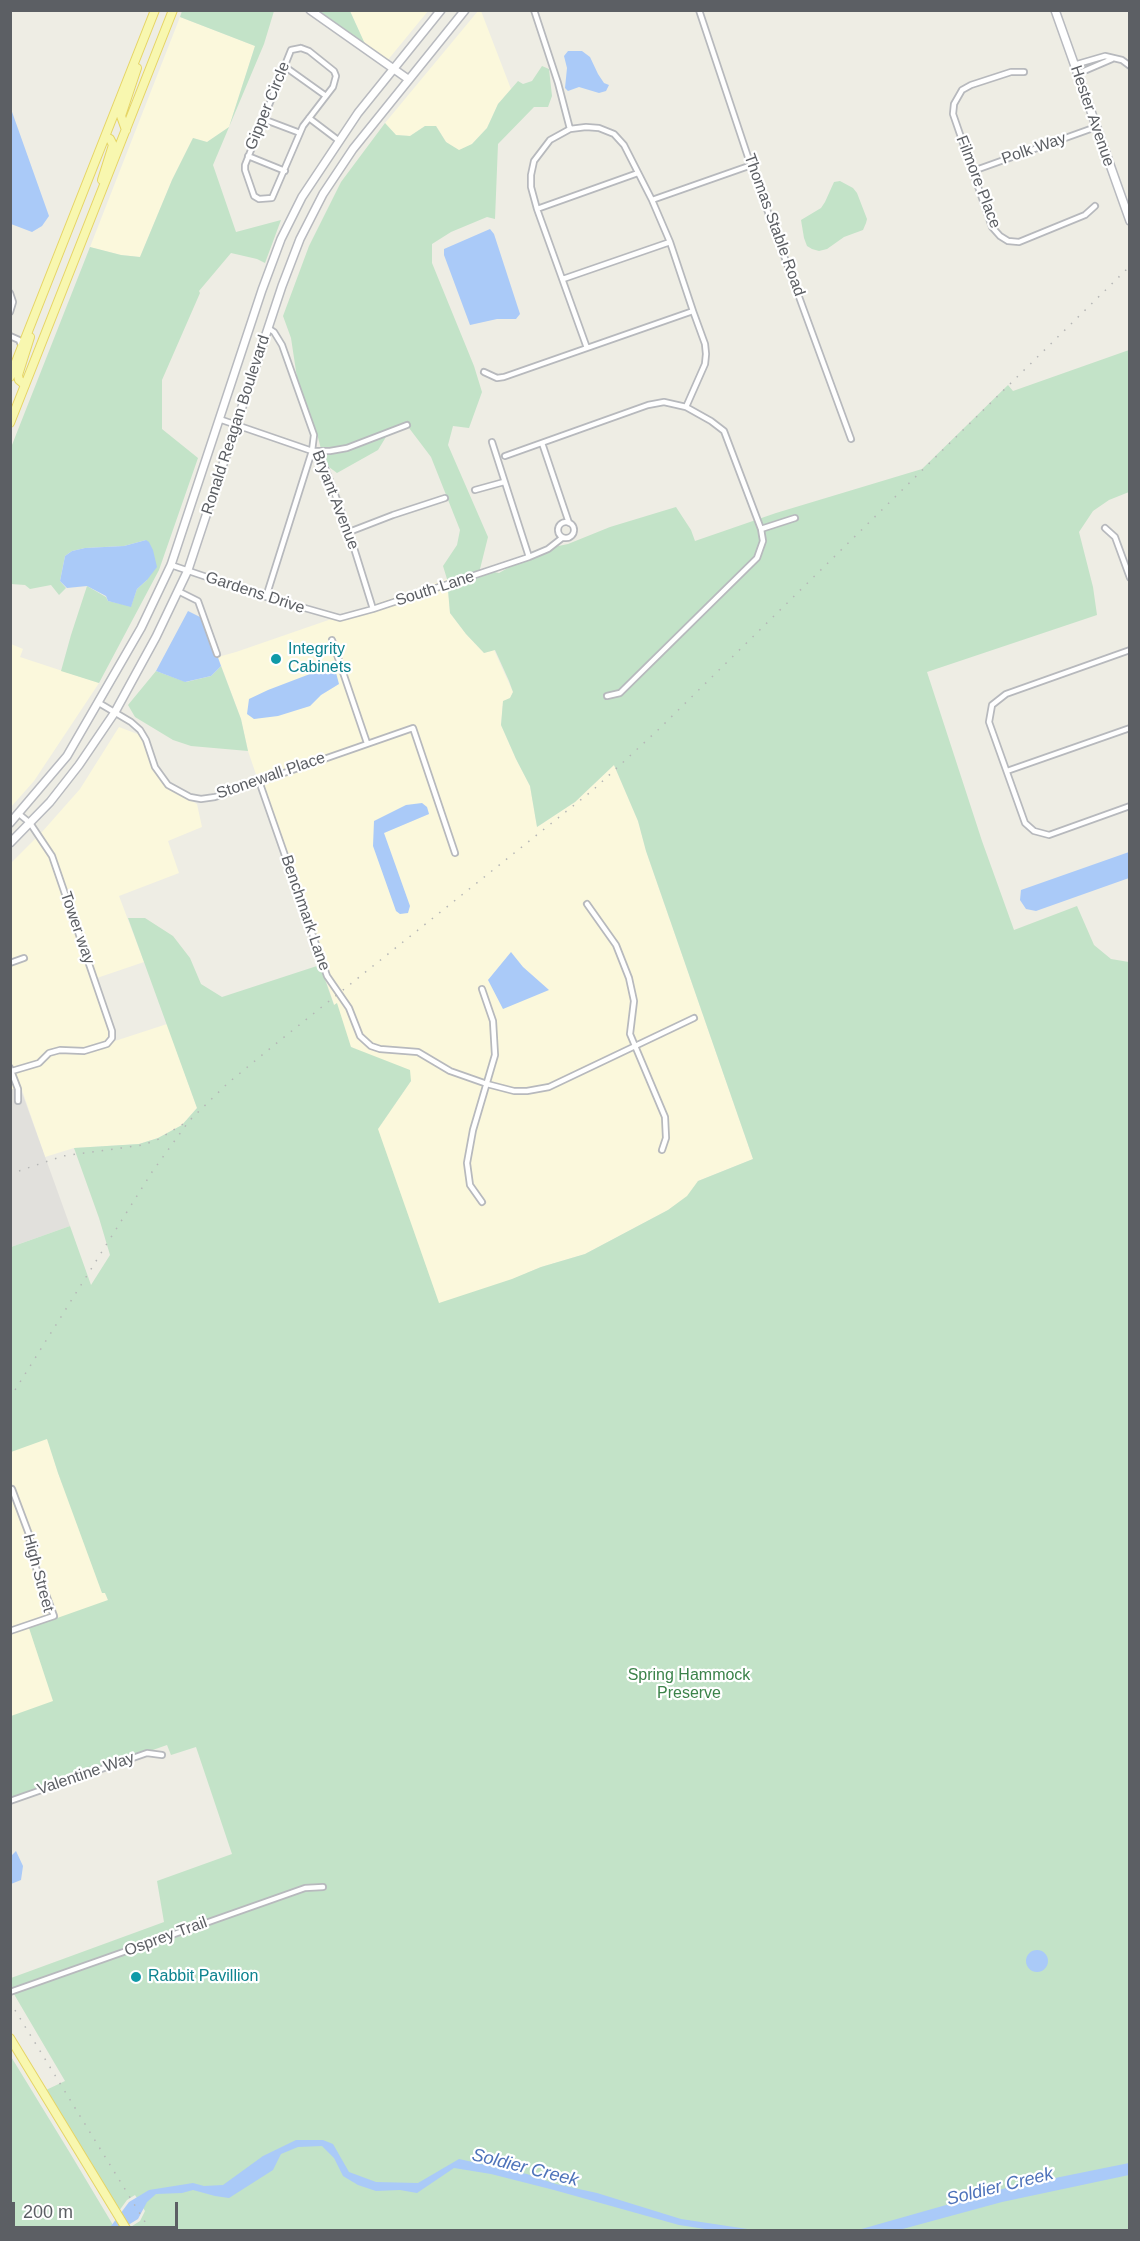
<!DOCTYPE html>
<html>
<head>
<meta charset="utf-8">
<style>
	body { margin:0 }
	#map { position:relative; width:1140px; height:2241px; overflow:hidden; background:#eeede4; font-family:Helvetica,sans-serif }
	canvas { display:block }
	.frame { position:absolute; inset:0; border:12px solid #5c5f64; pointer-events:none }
	.scale { position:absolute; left:12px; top:2202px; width:166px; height:27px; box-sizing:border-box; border:3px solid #5c5f64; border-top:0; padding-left:8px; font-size:18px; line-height:21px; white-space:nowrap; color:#5c5f64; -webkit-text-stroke:4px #fff; paint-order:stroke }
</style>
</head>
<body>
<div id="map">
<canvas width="1140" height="2241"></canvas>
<div class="frame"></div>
<div class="scale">200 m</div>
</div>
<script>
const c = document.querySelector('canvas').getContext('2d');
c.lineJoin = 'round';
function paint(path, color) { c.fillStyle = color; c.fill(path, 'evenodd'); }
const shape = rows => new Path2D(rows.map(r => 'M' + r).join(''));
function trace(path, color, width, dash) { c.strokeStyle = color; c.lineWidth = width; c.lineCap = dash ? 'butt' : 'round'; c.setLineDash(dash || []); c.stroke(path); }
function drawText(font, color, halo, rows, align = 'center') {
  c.font = font + ' Helvetica,sans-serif'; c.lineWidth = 4.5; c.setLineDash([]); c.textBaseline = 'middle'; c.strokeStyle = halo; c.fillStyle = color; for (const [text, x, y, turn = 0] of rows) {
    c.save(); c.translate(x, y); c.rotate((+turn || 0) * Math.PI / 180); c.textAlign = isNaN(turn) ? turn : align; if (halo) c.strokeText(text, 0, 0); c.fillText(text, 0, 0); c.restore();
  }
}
paint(shape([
	[350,11,428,11,387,61,365,44],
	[478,11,481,11,511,89,498,104,487,128,472,144,459,151,446,142,436,126,425,126,410,136,396,135,385,123],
	[180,17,255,46,229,127,207,142,193,138,172,180,140,257,121,255,90,247],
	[447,579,450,613,466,634,484,653,494,650,513,692,510,698,503,702,501,725,516,759,530,786,537,827,575,802,614,765,638,821,646,851,753,1159,698,1181,688,1196,668,1210,585,1254,541,1267,469,1298,434,1304,377,1130,411,1081,348,1045,248,751,241,719,218,657,236,652],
	[339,684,321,695,310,706,254,719],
	[427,807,429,814,384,833,385,840,374,821],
	[511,953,523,967,549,990,488,980],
	[11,644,23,649,20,657,99,683,34,781,11,807],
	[119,727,140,735,154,765,172,790,197,804,202,827,168,841,179,873,119,896,144,962,94,979,115,1041,167,1024,197,1108,182,1125,158,1138,139,1144,74,1148,45,1157,21,1087,11,1090,11,863,42,832,80,789],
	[45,1431,58,1473,109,1603,58,1716,11,1732,11,1444]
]), '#fbf8dc');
paint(shape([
	[20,1087,70,1226,11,1247,10,1090]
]), '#e1e0dc');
paint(shape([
	[182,11,274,11,264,44,213,165,236,232,281,220,265,263,257,259,231,253,199,291,200,293,162,380,162,429,198,458,159,570,99,683,61,671,71,635,87,586,106,597,108,601,131,606,137,589,147,580,146,540,124,546,85,548,72,551,65,556,60,581,66,588,59,595,51,585,30,589,25,585,11,584,10,450,90,247,121,255,140,257,172,180,193,138,207,142,229,127,255,46,180,17],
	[315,11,350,11,365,44,360,40],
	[542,66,549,69,552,96,548,107,534,107,498,144,495,219,487,217,451,232,432,244,432,263,474,366,482,392,469,428,453,426,448,445,488,537,480,569,499,573,539,550,568,544,610,527,676,507,691,530,695,541,776,513,922,469,1008,385,1013,391,1129,350,1129,492,1109,500,1093,511,1079,532,1093,587,1097,615,927,672,982,841,1014,930,1077,906,1094,945,1111,959,1129,962,1129,2230,131,2230,129,2228,140,2221,145,2211,135,2195,127,2200,119,2211,46,2090,65,2081,11,1989,11,1978,164,1922,157,1881,232,1854,196,1747,171,1755,167,1745,11,1800,11,1716,53,1701,29,1628,108,1600,105,1593,102,1593,58,1473,47,1439,11,1452,11,1247,70,1226,91,1285,110,1255,99,1218,74,1148,139,1144,158,1138,182,1125,197,1108,128,918,145,918,173,936,190,958,201,984,222,997,320,965,334,1005,337,1003,351,1047,410,1070,411,1081,378,1129,439,1303,512,1279,541,1267,585,1254,668,1210,687,1196,698,1181,753,1159,646,851,638,821,614,765,575,802,537,827,530,786,516,759,501,725,503,701,510,698,513,692,509,681,495,650,484,653,466,634,450,613,447,579,443,566,457,545,460,530,431,457,406,424,392,427,378,450,337,473,325,464,316,430,299,391,291,338,283,316,309,246,341,182,385,123,396,135,410,136,425,126,436,126,446,142,459,150,472,144,487,128,498,104,518,81,523,84,532,81],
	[840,181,853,188,857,193,867,219,866,223,863,230,844,237,827,249,819,251,812,249,807,246,804,238,801,220,821,208,825,202,834,182],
	[221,666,241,719,248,751,191,746,173,740,135,717,128,705,156,671,186,682,211,676],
	[10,2055,70,2153,116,2230,11,2230]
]), '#c3e3c8');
paint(shape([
	[568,51,582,51,590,57,598,74,604,83,609,85,606,91,599,93,579,87,568,91,565,88,567,68,564,56],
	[11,109,49,216,42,226,32,232,11,224],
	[490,229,494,234,520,314,516,319,497,319,470,325,444,255,444,249],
	[146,540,149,542,153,550,157,567,147,580,137,589,131,607,108,601,106,596,87,586,67,588,60,581,65,556,72,551,85,548,124,546],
	[188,611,204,619,221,666,211,676,185,682,156,671],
	[323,669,335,669,339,684,321,695,310,706,278,716,254,719,247,714,249,699,268,690],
	[422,803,427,807,429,814,384,833,410,906,408,913,400,914,396,911,373,846,374,821,406,805],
	[1129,852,1129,878,1036,911,1026,909,1020,900,1021,890],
	[511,952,523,967,549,990,503,1009,488,980],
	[16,1851,23,1866,21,1880,11,1884,11,1856],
	'1026 1961a11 11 0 1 1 22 0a11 11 0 1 1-22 0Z',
	[296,2140,323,2140,333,2144,349,2172,376,2182,418,2183,459,2159,527,2174,556,2184,597,2193,681,2219,754,2230,712,2230,679,2225,554,2190,491,2174,454,2168,417,2193,400,2190,376,2191,358,2185,343,2176,334,2158,322,2146,298,2147,281,2154,273,2170,229,2198,215,2196,193,2190,182,2193,156,2194,147,2202,138,2219,120,2230,108,2230,129,2202,149,2190,193,2183,204,2186,223,2185,263,2156],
	[1129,2163,1129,2175,1002,2202,899,2230,858,2230,1006,2188]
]), '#aacaf8');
const street = shape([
	[534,10,558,83,570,129],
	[699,10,749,160,851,439],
	[301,48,309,51,334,71,336,76,333,87,303,126,272,198,259,199,254,196,245,170,245,165,291,50,301,48],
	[1074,65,1105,56,1122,60,1130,66],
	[284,66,326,96],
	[1024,72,1011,72,971,85,962,90,954,104,953,114,992,227,1000,236,1008,241,1019,242,1085,215,1095,206],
	[1077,74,1112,59],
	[309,118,338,140],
	[263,119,300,133],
	[248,156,285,171],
	[973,171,1096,127],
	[638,173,537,209,587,348,693,311,670,242,652,200],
	[537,209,531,187,531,175,534,161,550,140,570,129,586,127,599,128,614,134,624,145,652,200,746,167],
	[563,279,670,242],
	[10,293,13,302,10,312],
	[268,328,274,332,282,345,314,435,312,451,324,465,349,532,373,609],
	[10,336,19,340,21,345],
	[484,372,497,378,504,377,587,348],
	[219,419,312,451,330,451,347,448,407,425],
	[492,442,529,557],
	[542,443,569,523],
	[505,456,648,405,664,402,686,407],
	[475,490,504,482],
	'558 530a8 8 0 1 1 16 0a8 8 0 1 1-16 0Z',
	[1105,528,1115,537,1130,578],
	[761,529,795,518],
	[349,532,393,515,445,498],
	[171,565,266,597,340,618,373,609,529,557,548,549,562,538],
	[178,591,198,601,217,654],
	[266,597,312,451],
	[332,640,367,743],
	[1130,650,1006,694,992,705,989,722,1025,823,1034,831,1049,835,1130,806],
	[607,696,620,693,757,558,763,541,761,529,724,431,711,421,686,407,705,364,706,354,705,344,693,311],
	[99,703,131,722,140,730,146,740,155,767,168,785,190,797,201,799,215,797,413,728,455,853],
	[1007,771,1130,728],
	[259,781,327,976,349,1008,360,1036,371,1046,380,1049,418,1052,450,1071,487,1084,514,1091,527,1091,549,1087,694,1018],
	[587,904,616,945,629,978,634,1001,630,1034,665,1117,666,1138,662,1150],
	[10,963,24,958],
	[10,1068,18,1089,18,1101],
	[12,1071,39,1063,49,1053,60,1050,84,1051,107,1044,112,1038,112,1031,52,856,30,823,19,814],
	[482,1202,470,1185,467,1163,473,1130,495,1055,493,1021,482,989],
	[10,1631,54,1616,29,1549,30,1537,12,1489],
	[10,1801,147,1753,162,1755],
	[10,1992,305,1888,323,1887]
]);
const secondary = shape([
	[310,10,408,79],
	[1055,10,1130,221],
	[10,823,67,756,141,628,171,565,262,290,281,239,302,197,358,113,441,10],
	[10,843,50,802,79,765,115,712,156,637,188,570,282,286,300,239,323,194,353,149,465,10]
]);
const primary = shape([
	[126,130,121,116,137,68],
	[102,180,113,145,110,139,105,137],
	[10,377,155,10],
	[25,385,19,380,18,375,30,337],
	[10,423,173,10],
	[10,2038,127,2230]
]);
trace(street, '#b7b9bd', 8);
trace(secondary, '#b8babf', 10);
trace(primary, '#e6d565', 10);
trace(street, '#fff', 4.5);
trace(secondary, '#fff', 7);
trace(primary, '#f8f7af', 8);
trace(shape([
	[10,1174,63,1156,143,1145,159,1139,183,1124],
	[10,1398,152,1172,189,1121,228,1083,278,1042,593,790,659,729,1130,266],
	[10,2002,150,2230]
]), '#b5b6b6', 1.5, [1.5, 8]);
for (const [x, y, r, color] of [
	[276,659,6,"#0f9aa8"],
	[136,1977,6,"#0f9aa8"]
]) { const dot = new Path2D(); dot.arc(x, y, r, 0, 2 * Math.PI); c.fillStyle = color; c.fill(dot); trace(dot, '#fff', 2); }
drawText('16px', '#5c5f64', '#fff', [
	["Gipper Circle",268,106,-68],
	["Hester Avenue",1092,116,71],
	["Polk Way",1034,149,-19],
	["Filmore Place",978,182,69],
	["Thomas Stable Road",774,225,70],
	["Ronald Reagan Boulevard",236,425,-72],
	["Bryant Avenue",335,500,69],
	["South Lane",435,589,-18],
	["Gardens Drive",255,593,18],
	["Stonewall Place",271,776,-19],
	["Benchmark Lane",305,913,71],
	["Tower way",77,928,71],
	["High Street",38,1573,75],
	["Valentine Way",86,1774,-19],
	["Osprey Trail",166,1937,-20]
]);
drawText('16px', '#0d838f', '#fff', [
	["Integrity",288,650],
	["Cabinets",288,668],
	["Rabbit Pavillion",148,1977]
], 'left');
drawText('16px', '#3c834a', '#fff', [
	["Spring Hammock",689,1676],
	["Preserve",689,1694]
]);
drawText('italic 18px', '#4e73ba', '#fff', [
	["Soldier Creek",525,2168,14],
	["Soldier Creek",1000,2187,-14]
]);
</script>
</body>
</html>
